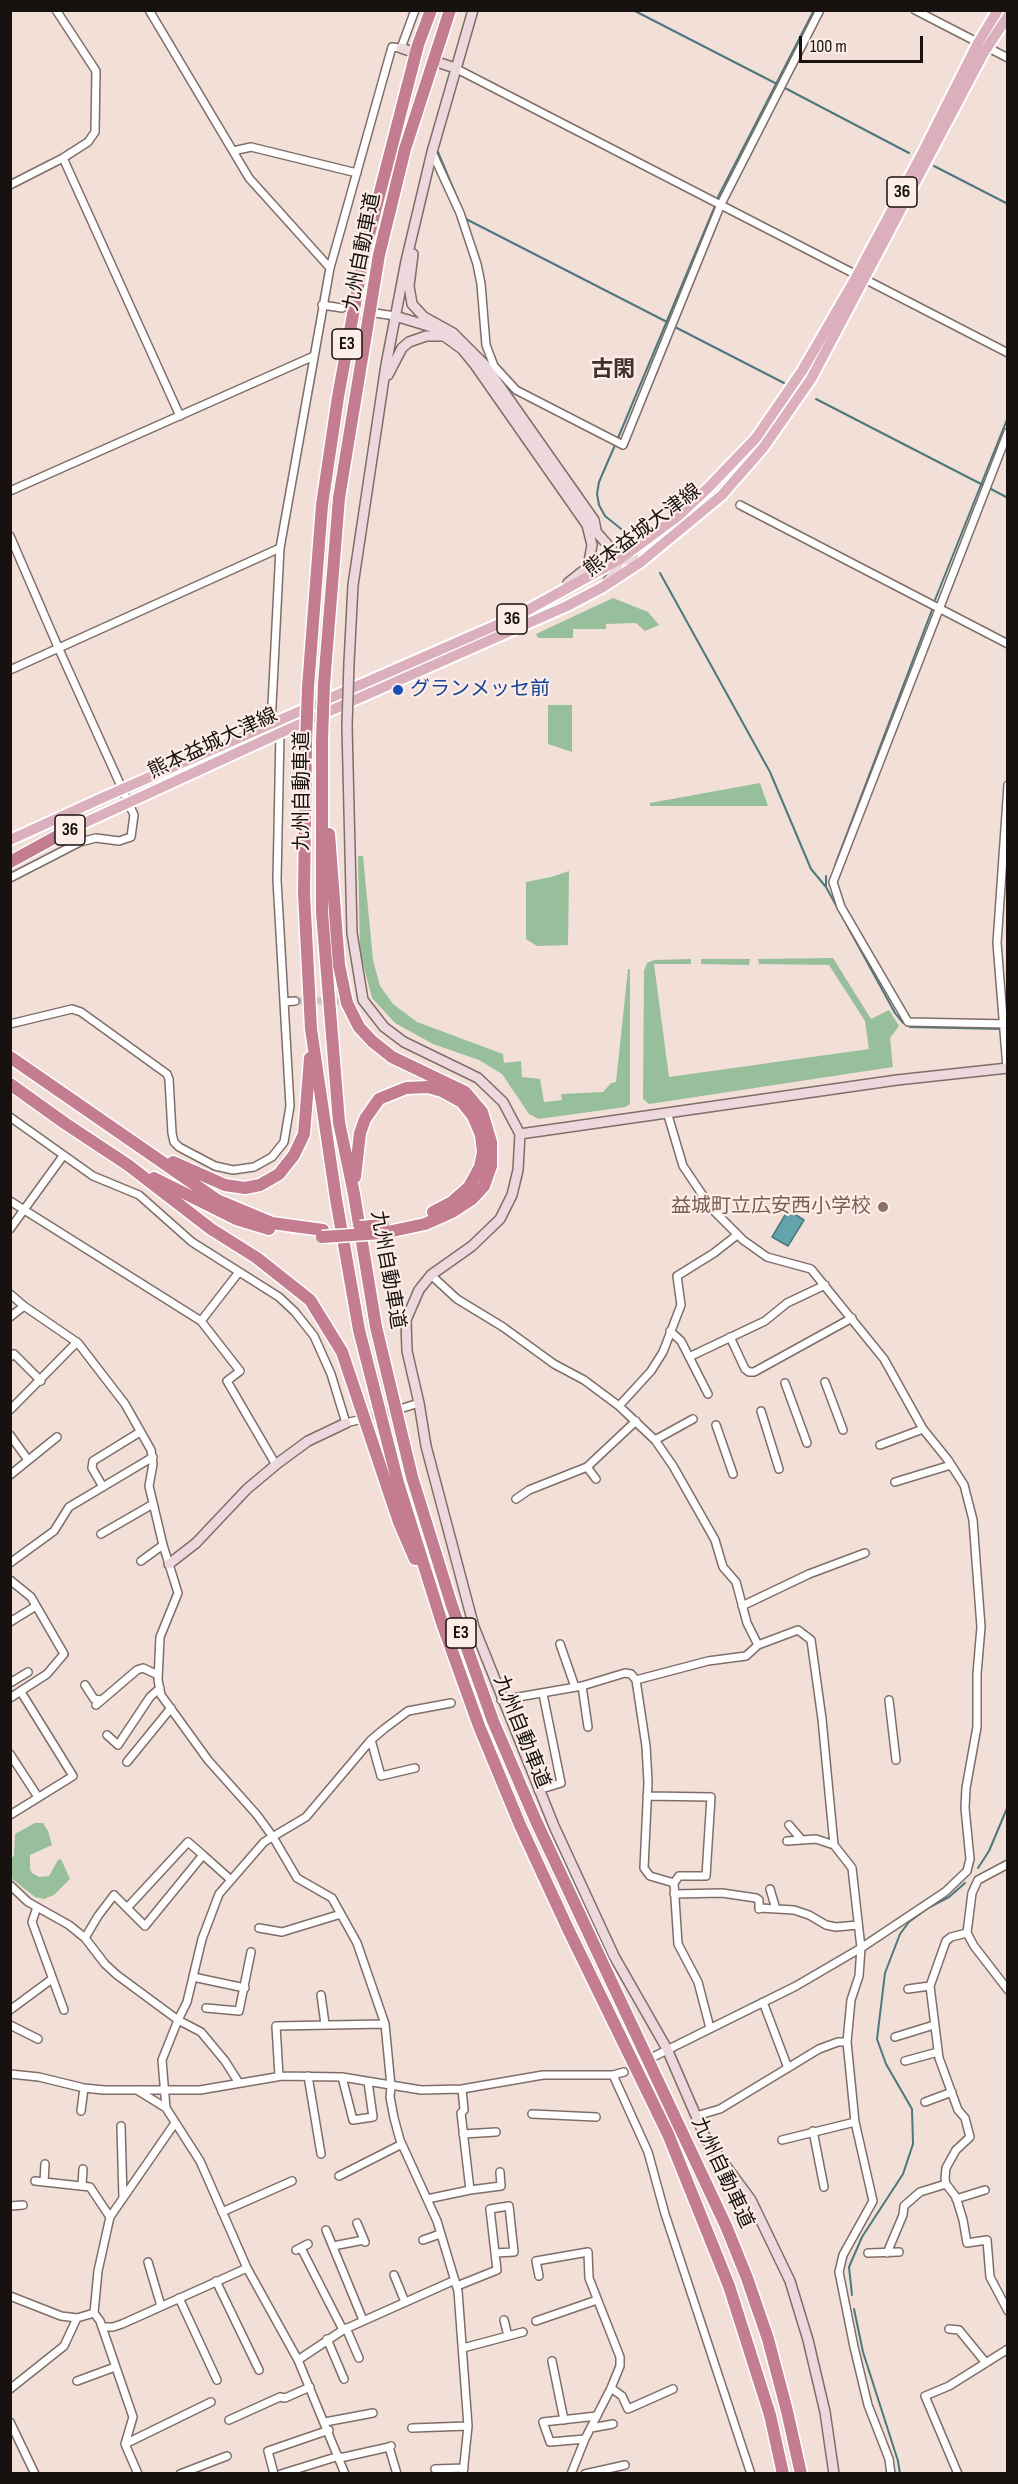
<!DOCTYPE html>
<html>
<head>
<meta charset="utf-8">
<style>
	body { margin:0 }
	#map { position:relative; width:1018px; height:2484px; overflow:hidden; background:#f2dfd8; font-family:"Sofia Sans Condensed",sans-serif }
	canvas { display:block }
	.frame { position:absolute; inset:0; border:12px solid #17110f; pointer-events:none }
	.scale { position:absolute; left:799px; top:36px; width:124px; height:27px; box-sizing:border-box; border:3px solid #17110f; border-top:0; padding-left:8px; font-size:18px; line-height:21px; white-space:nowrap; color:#17110f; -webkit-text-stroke:4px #fcede7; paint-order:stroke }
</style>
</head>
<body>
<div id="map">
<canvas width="1018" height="2484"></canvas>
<div class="frame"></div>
<div class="scale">100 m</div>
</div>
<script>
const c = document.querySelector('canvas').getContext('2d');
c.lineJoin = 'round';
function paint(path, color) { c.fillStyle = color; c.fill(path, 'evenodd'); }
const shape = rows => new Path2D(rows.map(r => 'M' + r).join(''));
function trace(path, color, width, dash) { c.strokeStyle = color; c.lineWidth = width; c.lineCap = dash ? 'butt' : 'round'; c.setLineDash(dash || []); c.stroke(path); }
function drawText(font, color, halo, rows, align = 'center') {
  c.font = font + ' "Sofia Sans Condensed","Noto Sans JP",sans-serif'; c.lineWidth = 4.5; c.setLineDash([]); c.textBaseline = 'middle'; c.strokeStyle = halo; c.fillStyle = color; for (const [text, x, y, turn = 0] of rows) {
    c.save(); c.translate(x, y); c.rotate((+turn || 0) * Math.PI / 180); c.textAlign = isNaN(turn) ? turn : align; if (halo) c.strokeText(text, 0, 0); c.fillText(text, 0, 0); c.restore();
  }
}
paint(shape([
	[613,598,648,612,659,625,645,631,636,623,606,624,606,629,573,629,573,638,538,638,536,634],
	[548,705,572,705,572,752,548,744],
	[760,783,768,806,650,806,650,803],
	[358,856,363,856,373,960,380,986,393,1004,417,1022,503,1054,504,1063,521,1061,522,1077,540,1079,544,1102,562,1100,561,1094,603,1092,611,1083,616,1082,628,969,630,969,630,1104,625,1107,539,1119,529,1114,502,1074,479,1060,433,1044,395,1023,372,998,360,952],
	[569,871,568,945,537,946,526,939,526,882,551,877],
	[833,958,871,1019,889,1010,899,1026,890,1038,893,1067,649,1104,643,1099,644,971,647,963,654,960,691,959,691,964,654,964,669,1077,869,1049,865,1021,829,965,759,964,758,959],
	[701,959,750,959,749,965,701,964],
	[35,1823,43,1823,48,1831,52,1845,30,1855,30,1869,32,1873,39,1877,49,1876,58,1860,61,1859,70,1879,54,1895,44,1899,35,1897,11,1878,11,1858,14,1856,15,1834]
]), '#98bf9c');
const water = shape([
	[788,1210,804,1220,788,1246,772,1237,788,1210]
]);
paint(water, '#63a4ac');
trace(water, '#4c787d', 1.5);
trace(shape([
	[633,10,777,84],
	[783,87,909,153],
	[438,152,466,219,669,323],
	[934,166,1008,204],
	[718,197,814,10],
	[675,327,784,383],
	[816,399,983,485],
	[618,438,715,206],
	[615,445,599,482,597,494,599,505,605,516,630,536],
	[991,489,1008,498],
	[660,573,770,772,811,869,826,887,895,1013,903,1023],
	[935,600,1008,417],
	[835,865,932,610],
	[826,887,826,876],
	[910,1027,1001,1029],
	[978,1868,989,1851,1008,1806],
	[852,2295,849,2267,862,2237,903,2174,913,2144,912,2109,886,2064,877,2039,885,1973,900,1934,909,1922,928,1908,949,1897,965,1883],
	[854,2309,863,2352,898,2461,900,2474]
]), '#4c787d', 2);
trace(shape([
	[342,308,373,312],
	[295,1001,349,1001],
	[362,1419,398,1410]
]), '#d1c0ba', 7, [7, 3.5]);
const street = shape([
	[149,10,249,178,330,268],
	[915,10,1008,58],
	[455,68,1008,353],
	[233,151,251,147,357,173],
	[432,152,460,213,477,264,481,284,486,345,494,366,516,390,623,445,721,204,820,10],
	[63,158,180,416],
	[10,185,63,158,88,142,95,132,96,71,56,10],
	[322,305,342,308],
	[375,313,395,316],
	[1008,432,833,882,841,907,908,1022,1008,1024],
	[10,491,314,356],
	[740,505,1008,644],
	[10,536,58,647,134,815,131,837,119,841,96,838,80,842,10,878],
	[10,670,280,548],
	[271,725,280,548,330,268,392,47,401,48,415,10],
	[284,1002,295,1001],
	[10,1024,72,1009,81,1012,167,1074,169,1079,172,1133,174,1142,179,1147,215,1166,233,1170,254,1167,272,1157,284,1142,290,1106,277,880,280,733],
	[1007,1068,997,943,1008,785],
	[10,1117,93,1176,139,1195,192,1242,279,1297,295,1312,314,1336,331,1374,346,1423,358,1420],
	[10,1201,201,1321,240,1371,227,1381,276,1465],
	[10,1229,63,1156],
	[431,1275,457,1299,503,1327,554,1364,584,1380,619,1406,655,1440,673,1466,715,1540,723,1567,736,1582,747,1623,758,1645],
	[10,1294,24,1306,78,1343,125,1404,151,1450,153,1464,149,1486,163,1545,178,1593,160,1637,158,1680,161,1695,208,1760,257,1815,273,1837,297,1878,332,1898,357,1943,385,2024,391,2086,390,2097,394,2118,400,2140,437,2221,458,2291,468,2426,463,2474],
	[10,1317,24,1306],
	[201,1321,239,1272],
	[670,1331,681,1341,708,1394],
	[730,1337,745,1369,749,1372,754,1372,852,1318],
	[10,1357,14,1354,41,1381],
	[689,1357,765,1321,787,1303,825,1285],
	[825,1382,843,1430],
	[785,1383,807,1443],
	[619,1406,651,1371,663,1352,681,1305,677,1276,714,1253,737,1235],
	[403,1408,419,1403],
	[10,1410,77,1342],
	[761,1411,779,1469],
	[716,1425,733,1474],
	[10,1435,28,1460],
	[655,1440,693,1419],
	[880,1445,923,1429],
	[587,1467,596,1479],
	[10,1475,57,1437],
	[895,1482,951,1465],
	[103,1487,92,1468,93,1461,140,1432],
	[516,1499,529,1490,587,1467,636,1421],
	[101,1534,153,1504],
	[141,1561,163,1545],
	[10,1563,54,1531,69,1507,153,1457],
	[10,1580,31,1597,64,1654,47,1674,10,1698],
	[742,1606,809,1574,865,1553],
	[10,1622,36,1606],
	[560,1644,575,1687],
	[10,1683,28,1672],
	[85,1685,94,1699,102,1700],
	[582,1686,588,1727],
	[501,1700,582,1686,625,1673,631,1674,636,1680],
	[889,1700,896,1760],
	[96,1705,137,1670,143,1668,158,1675],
	[107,1735,118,1745,150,1697,160,1688],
	[371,1740,381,1776,415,1768],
	[10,1754,38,1797],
	[127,1762,171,1708],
	[538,1790,561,1783,543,1694],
	[647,1796,711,1797,706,1876,679,1876,674,1883],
	[10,1815,73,1776,21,1692],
	[789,1825,801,1839],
	[787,1841,816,1839,834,1845],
	[1008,1864,978,1880,972,1893,967,1933,974,1946,1008,1990],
	[10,1885,28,1902,69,1925,85,1938,105,1964,117,1975,178,2020,162,2060,166,2108,200,2161,247,2268,298,2360,345,2474],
	[770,1889,776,1909],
	[674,1894,722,1893,756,1898,759,1900,759,1909],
	[37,1907,32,1922,64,2010],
	[127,1908,188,1842,203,1855],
	[760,1908,794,1910,809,1915,826,1925,836,1927,858,1925],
	[259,1928,282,1932,341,1914],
	[967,1933,951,1937,946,1941,930,1986,939,2058,958,2110,965,2118,970,2137,956,2150,946,2168,945,2178,946,2184,956,2197,963,2220,967,2243,987,2240,990,2277,1008,2311],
	[85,1938,98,1916,114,1895,145,1926,203,1855,231,1880],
	[193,1977,245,1988],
	[908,1989,930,1986],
	[321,1995,325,2024],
	[763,2002,788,2068],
	[206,2008,239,2011,251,1952],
	[10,2010,52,1979],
	[10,2025,38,2039],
	[710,2028,698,1982,678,1944,674,1883,650,1876,644,1868,648,1782,646,1746,636,1680,708,1661,746,1656,758,1645,798,1630,811,1640,822,1719,834,1845,852,1868,861,1948,859,1976,851,2000,847,2042,855,2122,873,2201,843,2255,839,2272,854,2347,868,2405,889,2459,891,2474],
	[895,2037,934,2025],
	[655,2056,796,1986,861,1948,945,1892,967,1871,970,1859,965,1808,966,1788,977,1727,977,1674,981,1627,973,1520,964,1485,948,1460,923,1429,884,1359,811,1269,767,1257,743,1240,712,1209,683,1166,667,1112],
	[905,2061,938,2052],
	[10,2074,39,2077,84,2088,104,2090,200,2090,282,2076,342,2077,421,2090,462,2089,543,2075,613,2075,624,2072],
	[613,2075,648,2152,665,2214,751,2474],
	[279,2076,276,2026,385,2024],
	[308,2076,321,2154],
	[342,2077,353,2120,373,2117,368,2082],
	[239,2083,225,2061,201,2032,178,2020,187,2002,202,1939,219,1894,264,1842,306,1817,371,1740,384,1729,408,1711,451,1703],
	[462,2089,464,2110,461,2113,470,2190,501,2186,500,2172],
	[137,2090,166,2108],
	[925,2102,952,2092],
	[81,2111,84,2088],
	[532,2114,596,2117],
	[696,2116,720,2109,819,2049,838,2042,847,2042],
	[121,2126,123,2198],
	[813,2131,824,2187],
	[463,2134,496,2132],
	[782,2140,855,2122],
	[339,2176,402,2144],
	[35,2181,90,2187,110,2217],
	[44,2182,45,2164],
	[82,2186,83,2169],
	[427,2199,470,2190],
	[956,2199,985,2190],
	[10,2206,23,2205],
	[222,2212,292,2181],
	[357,2223,365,2242],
	[326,2230,363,2320],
	[423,2240,440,2234],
	[333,2246,364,2240],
	[301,2248,343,2330],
	[296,2250,308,2244],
	[868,2253,899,2252],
	[887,2253,903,2215,904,2206,920,2192,946,2184],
	[148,2262,161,2306],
	[394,2275,405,2302],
	[539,2276,536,2261,588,2252,589,2278,620,2357,620,2366,611,2388,585,2439,571,2474],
	[216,2281,259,2370],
	[457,2286,497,2270,490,2209,509,2206,514,2252,495,2253],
	[10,2296,61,2316,77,2318,94,2313],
	[179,2298,217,2380],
	[504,2320,508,2336],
	[536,2321,597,2300],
	[102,2327,113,2327,122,2324,247,2268],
	[346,2328,359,2358],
	[949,2329,959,2330,986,2363],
	[327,2339,344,2379],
	[463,2348,523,2332],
	[298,2360,343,2330,455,2280],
	[552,2361,564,2420],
	[77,2381,115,2367],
	[611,2388,622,2396,628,2409,673,2389],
	[10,2389,64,2346,77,2318],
	[229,2420,280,2397,285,2398,310,2387],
	[10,2422,35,2474],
	[325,2422,373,2413],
	[412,2428,468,2426],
	[591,2428,613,2424],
	[585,2439,550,2442,543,2422,597,2416],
	[125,2444,211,2402],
	[391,2446,389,2447,397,2474],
	[340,2458,389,2447],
	[435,2469,464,2468],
	[138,2474,125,2444,133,2417,100,2321,94,2313,98,2271,110,2217,175,2123],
	[180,2474,227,2456],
	[274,2474,268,2451,329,2430],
	[281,2474,339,2456],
	[585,2474,625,2465],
	[958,2474,925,2396,949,2386,1008,2349]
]);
const secondary = shape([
	[401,48,410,51],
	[440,63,455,68],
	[413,254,409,286,412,304,424,317,453,333,485,365,594,520,596,530],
	[395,316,445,331],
	[439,330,444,336,462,349,475,365,587,525,592,545,588,567,568,583],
	[388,375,402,348,409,342,426,336,444,336],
	[592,527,620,559,641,562],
	[607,582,615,572,620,559],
	[349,663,353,585,386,365,406,261,432,152,473,10],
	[347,726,352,933,363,1000,384,1027,404,1042,478,1078,503,1102,520,1134,518,1170,512,1195,500,1219,472,1246,431,1275,419,1290,406,1320,407,1351,419,1403,426,1446,474,1627,554,1826,614,1956,667,2049,706,2139,751,2200,790,2281,808,2340,825,2412,834,2474],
	[520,1134,897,1080,1008,1068],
	[169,1564,196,1543,247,1489,278,1463,308,1441,346,1423]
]);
const primary = shape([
	[56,836,280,733,567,606,603,587,641,562,722,495,763,448,811,379,983,54,1008,16],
	[10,840,102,798,515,617,620,559,677,517,708,488,756,438,802,371,853,283,923,152,978,43,998,10]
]);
const highway = shape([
	[324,684,339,498,379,255,405,149,450,10],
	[308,687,322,505,338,397,364,254,418,45,431,10],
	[322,740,322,912,339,1122,354,1194,376,1327,412,1477,452,1606,493,1721,536,1821,726,2226,747,2278,768,2339,787,2411,801,2474],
	[306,743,304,893,311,1029,336,1199,359,1330,398,1483,442,1623,479,1726,520,1825,568,1929,668,2134,729,2286,770,2415,783,2474],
	[329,834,339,965,347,1003,359,1027,372,1041,392,1057,465,1092,482,1112,491,1142,491,1166,484,1186,472,1199,452,1212,425,1224,383,1233],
	[10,862,63,833],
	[10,1057,217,1200,272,1223,323,1230],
	[10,1084,66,1124,128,1165,211,1229,257,1258,310,1300,342,1352,399,1522,415,1559],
	[173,1162,225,1185,245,1188,260,1185,279,1174,294,1155,304,1134,310,1058],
	[355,1177,360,1133,365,1119,379,1099,406,1088,428,1087,442,1091,462,1102,473,1116,481,1135,483,1152,480,1167,469,1187,452,1202,433,1212],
	[154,1178,236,1219,269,1229]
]);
trace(street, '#7f6e68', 10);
trace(secondary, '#7f6e68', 12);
trace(primary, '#fff', 14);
trace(highway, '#fff', 15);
trace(street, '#fff', 7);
trace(secondary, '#edd8de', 9);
trace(primary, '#dbb0bc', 10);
trace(highway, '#c37c90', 12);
const secondaryBridge = shape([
	[347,726,349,663]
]);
const highwayBridge = shape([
	[322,740,324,684],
	[306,743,308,687],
	[360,1227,383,1225],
	[322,1237,383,1233]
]);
trace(secondaryBridge, '#7f6e68', 12, []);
trace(highwayBridge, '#fff', 15, []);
trace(secondaryBridge, '#edd8de', 9);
trace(highwayBridge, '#c37c90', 12);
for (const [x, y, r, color] of [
	[398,690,6,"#1a4fb4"],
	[883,1207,6,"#8d6e63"]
]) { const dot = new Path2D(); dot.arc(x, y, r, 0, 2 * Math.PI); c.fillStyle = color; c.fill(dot); trace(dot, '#fcede7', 2); }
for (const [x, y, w] of [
	[902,192,30],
	[347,344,30],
	[512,619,30],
	[70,830,30],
	[461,1633,30]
]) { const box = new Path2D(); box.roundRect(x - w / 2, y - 15, w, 30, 4.5); c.fillStyle = '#fcede7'; c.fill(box); trace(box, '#17110f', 1.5); }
drawText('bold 18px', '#17110f', null, [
	["36",902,192],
	["E3",347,344],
	["36",512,619],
	["36",70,830],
	["E3",461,1633]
]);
drawText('20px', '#17110f', '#fcede7', [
	["九州自動車道",363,252,-79],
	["熊本益城大津線",643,531,-37],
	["熊本益城大津線",213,744,-25],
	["九州自動車道",303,791,-90],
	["九州自動車道",387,1270,80],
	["九州自動車道",521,1732,68],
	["九州自動車道",722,2173,65]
]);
drawText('20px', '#164399', '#fcede7', [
	["グランメッセ前",410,690]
], 'left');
drawText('20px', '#785e54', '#fcede7', [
	["益城町立広安西小学校",871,1207]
], 'right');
drawText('bold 22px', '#40312c', '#fcede7', [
	["古閑",613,370]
]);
</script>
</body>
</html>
